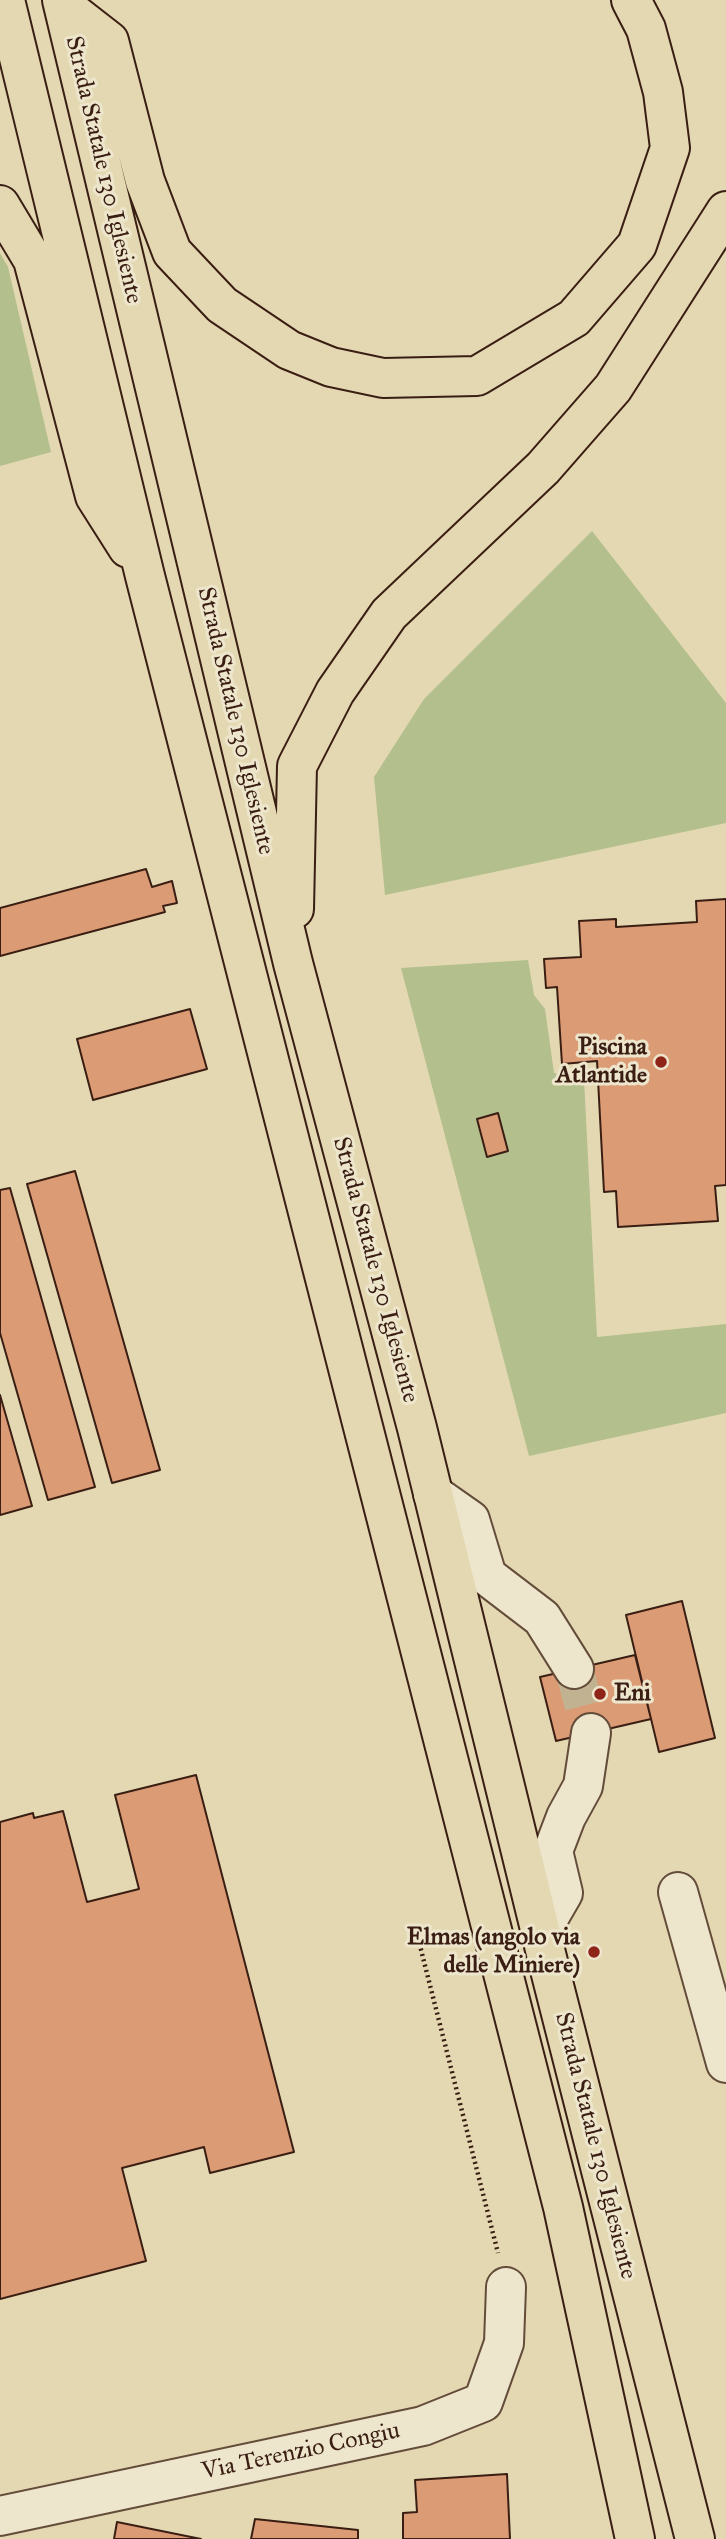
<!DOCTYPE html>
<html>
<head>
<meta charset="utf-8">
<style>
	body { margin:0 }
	canvas { display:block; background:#e3d8b1 }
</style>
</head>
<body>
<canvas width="726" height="2539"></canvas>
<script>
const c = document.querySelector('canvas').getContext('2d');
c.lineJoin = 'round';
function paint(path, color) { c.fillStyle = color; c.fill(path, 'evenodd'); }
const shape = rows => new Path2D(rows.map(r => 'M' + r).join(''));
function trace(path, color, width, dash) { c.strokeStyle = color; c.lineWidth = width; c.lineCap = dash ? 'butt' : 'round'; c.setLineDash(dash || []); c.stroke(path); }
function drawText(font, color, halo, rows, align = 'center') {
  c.font = font + ' "IM FELL Great Primer",serif'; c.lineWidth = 6; c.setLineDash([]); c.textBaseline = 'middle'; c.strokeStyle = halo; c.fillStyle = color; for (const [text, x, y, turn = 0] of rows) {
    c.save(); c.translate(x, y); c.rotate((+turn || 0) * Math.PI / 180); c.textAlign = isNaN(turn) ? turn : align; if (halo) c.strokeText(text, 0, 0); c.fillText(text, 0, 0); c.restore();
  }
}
paint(shape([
	[0,253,8,267,51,452,0,466],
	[592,531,726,703,726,823,385,895,374,777,424,699],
	[528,960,534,995,545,1009,554,1073,584,1079,597,1337,726,1324,726,1413,529,1456,401,968]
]), '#b3bf8c');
const building = shape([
	[146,869,152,887,172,881,177,903,163,906,165,912,0,956,0,908,146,869],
	[726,899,726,1185,715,1186,718,1221,618,1227,616,1191,604,1192,597,1061,562,1064,557,987,546,988,544,959,581,957,579,921,616,919,616,927,697,922,696,901,726,899],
	[190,1009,207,1069,93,1100,77,1039,190,1009],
	[498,1113,508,1151,487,1157,477,1119,498,1113],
	[75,1171,160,1470,112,1483,27,1184,75,1171],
	[10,1188,95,1487,48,1500,0,1333,0,1190,10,1188],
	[0,1395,32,1506,0,1515,0,1395],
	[682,1601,715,1738,659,1752,626,1615,682,1601],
	[635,1655,651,1719,556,1741,540,1677,635,1655],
	[196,1775,294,2152,210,2173,204,2147,122,2168,146,2261,0,2299,0,1822,33,1813,34,1818,63,1811,87,1902,139,1889,115,1795,196,1775],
	[507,2474,510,2539,403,2539,403,2513,417,2512,415,2480,507,2474],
	[255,2519,358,2530,358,2539,251,2539,255,2519],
	[117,2522,201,2539,114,2539,117,2522]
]);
paint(building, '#db9b75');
trace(building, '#3a1e13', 2);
trace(shape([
	[574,1669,591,1733]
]), '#c1b391', 38, [38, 19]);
const minor = shape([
	[433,1494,470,1520,487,1576,542,1618,574,1669],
	[678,1892,726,2063],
	[541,1931,563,1893,553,1851,566,1817,583,1786,591,1733],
	[0,2516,423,2426,483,2402,504,2343,506,2287]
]);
const highway = shape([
	[5,0,145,576,563,2207,635,2539],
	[62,0,293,963,417,1428,551,1974,695,2539],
	[64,6,109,41,145,181,172,252,222,305,289,350,331,367,383,378,477,376,574,318,637,245,670,148,663,92,646,29,631,0],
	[0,205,33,260,95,496,128,548],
	[294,909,297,766,335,692,389,614,543,468,613,388,726,211]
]);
trace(minor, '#644c3a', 42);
trace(highway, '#3a1e13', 42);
trace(shape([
	[418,1938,498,2253]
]), '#3a1e13', 4.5, [2, 3.5]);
trace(minor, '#ede6cc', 38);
trace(highway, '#e3d8b1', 38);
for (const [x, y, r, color] of [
	[661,1062,7,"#8f2418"],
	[600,1694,7,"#8f2418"],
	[594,1952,7,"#8f2418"]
]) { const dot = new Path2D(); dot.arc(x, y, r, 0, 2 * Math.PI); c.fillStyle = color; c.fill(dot); trace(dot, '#ede6cc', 2.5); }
drawText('24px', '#3a1e13', '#ede6cc', [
	["Strada Statale 130 Iglesiente",103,170,77],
	["Strada Statale 130 Iglesiente",235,721,77],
	["Strada Statale 130 Iglesiente",375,1270,75],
	["Strada Statale 130 Iglesiente",595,2146,76],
	["Via Terenzio Congiu",301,2452,-12]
]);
drawText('bold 24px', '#3a1e13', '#ede6cc', [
	["Piscina",647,1048],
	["Atlantide",647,1076],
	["Eni",614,1694,"left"],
	["Elmas (angolo via",580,1938],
	["delle Miniere)",580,1966]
], 'right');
</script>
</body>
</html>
